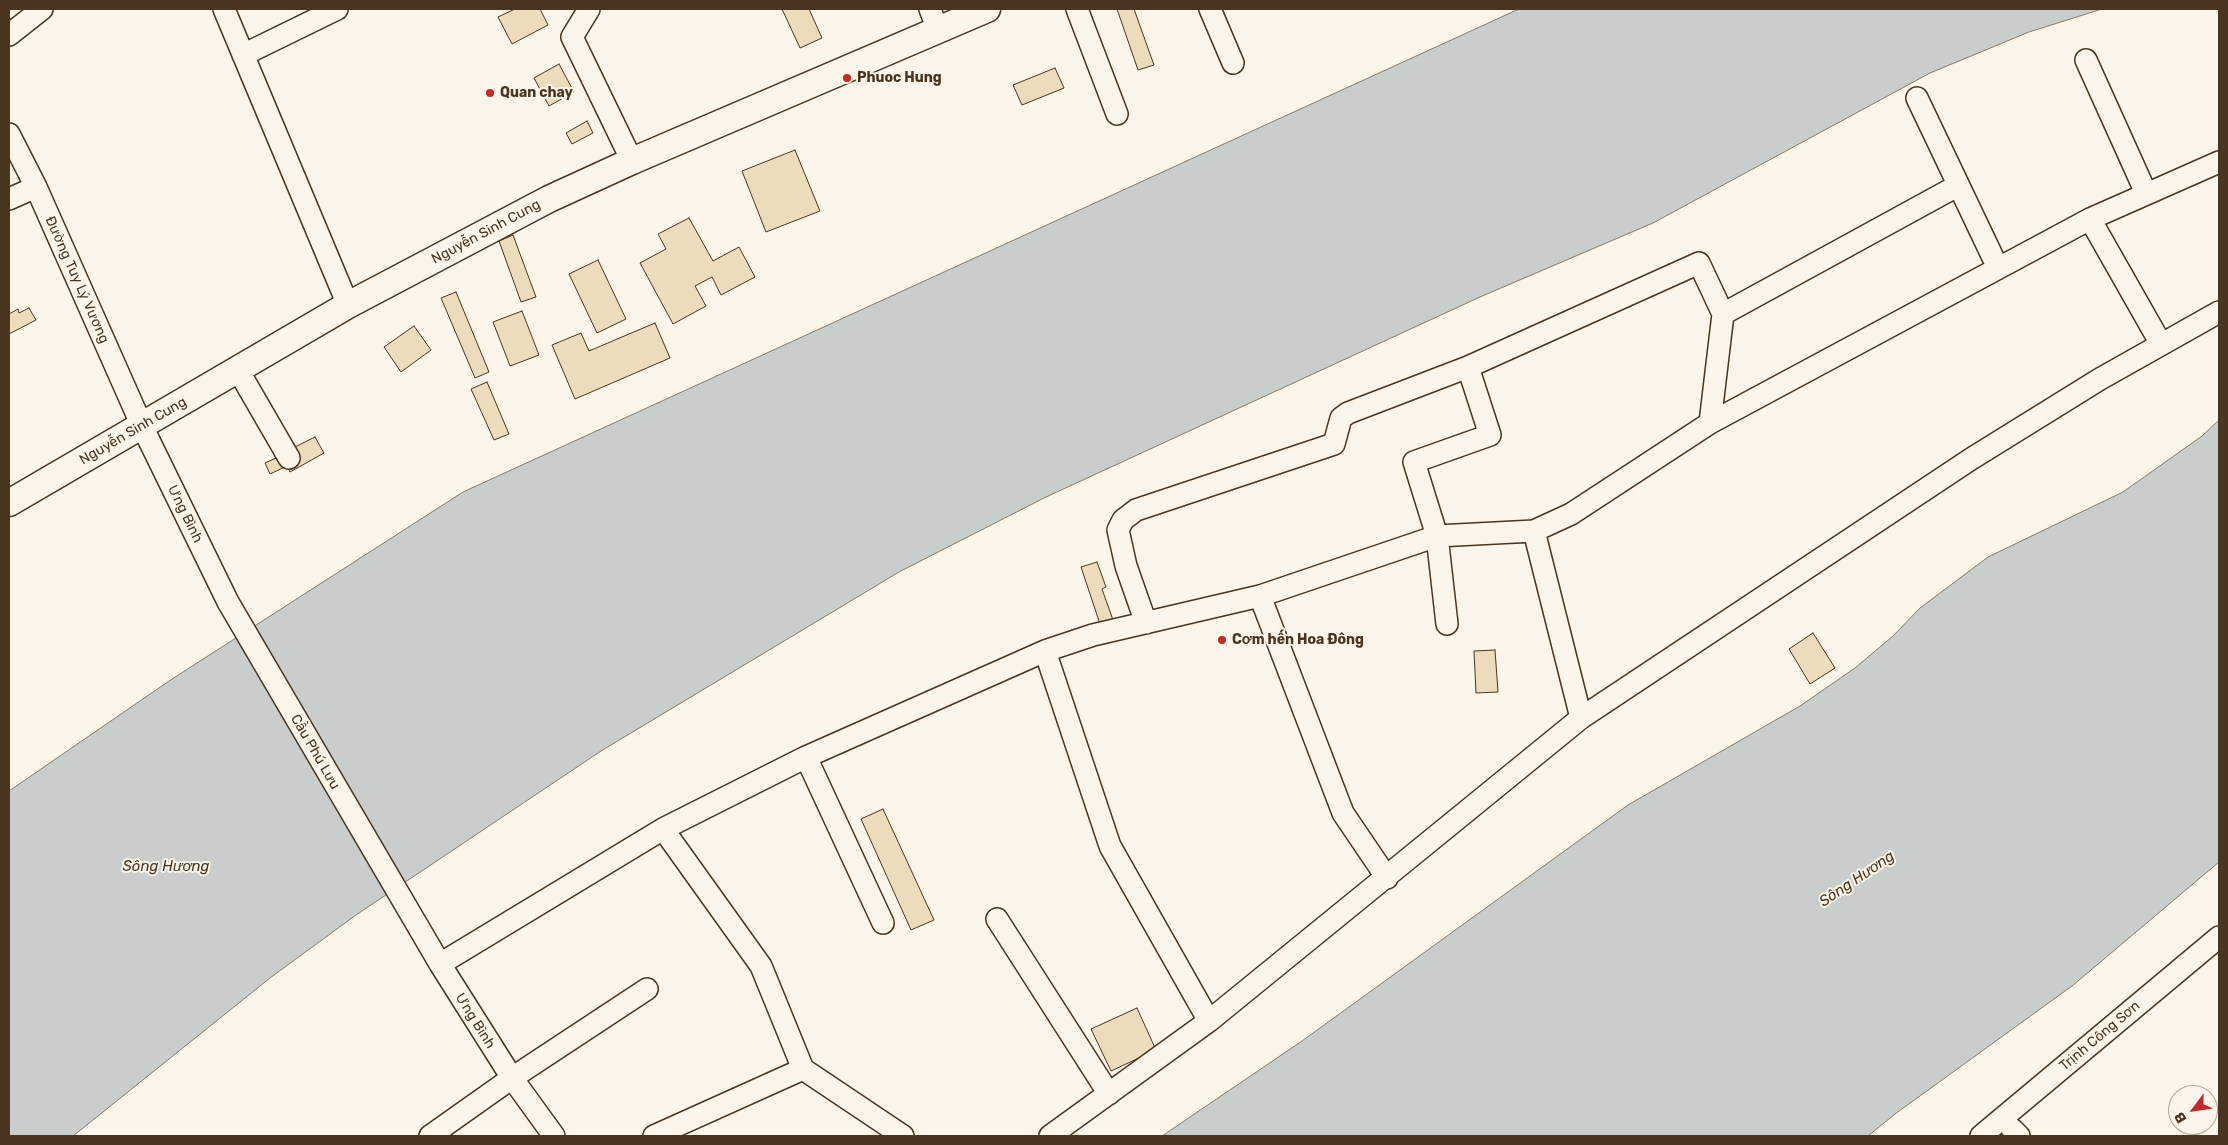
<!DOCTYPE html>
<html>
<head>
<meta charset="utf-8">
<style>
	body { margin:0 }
	#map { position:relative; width:2228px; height:1145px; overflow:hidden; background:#fbf6e9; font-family:Rubik,sans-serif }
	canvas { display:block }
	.frame { position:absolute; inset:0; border:10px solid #4a3520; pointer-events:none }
	.north { position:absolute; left:2168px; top:1085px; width:50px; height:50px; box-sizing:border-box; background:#fbf6e9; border:1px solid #b4a999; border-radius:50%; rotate:239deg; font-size:14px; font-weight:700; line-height:20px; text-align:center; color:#4a3520 }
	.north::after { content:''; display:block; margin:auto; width:18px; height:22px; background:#c62828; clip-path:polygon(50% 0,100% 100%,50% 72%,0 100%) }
</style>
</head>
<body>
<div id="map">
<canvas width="2228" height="1145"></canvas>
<div class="frame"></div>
<div class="north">B</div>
</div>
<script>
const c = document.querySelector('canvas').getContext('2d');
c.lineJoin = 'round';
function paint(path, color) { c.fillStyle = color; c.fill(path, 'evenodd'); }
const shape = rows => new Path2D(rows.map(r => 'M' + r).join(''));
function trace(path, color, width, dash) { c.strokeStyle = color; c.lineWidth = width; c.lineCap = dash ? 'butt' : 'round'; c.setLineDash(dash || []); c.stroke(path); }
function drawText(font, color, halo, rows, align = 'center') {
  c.font = font + ' Rubik,sans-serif'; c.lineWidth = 4; c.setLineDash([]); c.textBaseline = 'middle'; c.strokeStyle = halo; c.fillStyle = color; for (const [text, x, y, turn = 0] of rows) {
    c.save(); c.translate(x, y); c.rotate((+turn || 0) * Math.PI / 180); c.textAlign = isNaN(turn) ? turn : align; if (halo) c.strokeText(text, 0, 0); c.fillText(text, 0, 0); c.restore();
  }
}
const water = shape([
	[1519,9,2102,9,2029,32,1930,73,1653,223,1480,297,1046,497,899,572,601,751,356,915,270,978,73,1136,9,1136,9,791,169,681,463,492,1519,9],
	[2219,420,2219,862,2072,986,1895,1114,1868,1136,1162,1136,1302,1041,1628,805,1800,706,1855,668,1893,636,1920,608,1988,557,2123,492,2202,436,2219,420]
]);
paint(water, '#c9cecd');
trace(water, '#887966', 1);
const building = shape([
	[515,9,540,9,548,25,512,44,498,17,515,9],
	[782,9,809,9,822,38,800,48,782,9],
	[1117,9,1134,9,1154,65,1138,70,1117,9],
	[559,64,574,92,549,106,534,78,559,64],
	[1055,68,1064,88,1022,105,1013,85,1055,68],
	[587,121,593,133,572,144,566,133,587,121],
	[795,150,820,211,766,232,742,171,795,150],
	[689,218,713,261,739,247,755,277,721,295,712,277,695,286,706,306,673,324,640,263,666,249,658,234,689,218],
	[513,235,536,297,521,302,499,241,513,235],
	[598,260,626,319,597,333,569,274,598,260],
	[456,292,489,372,475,378,441,298,456,292],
	[29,308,36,320,9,334,9,314,18,309,19,313,29,308],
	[522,311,539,355,510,366,493,322,522,311],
	[655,323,670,358,575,399,552,345,581,333,589,351,655,323],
	[414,326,431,350,401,372,384,347,414,326],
	[487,382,509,434,494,440,471,389,487,382],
	[315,437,324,453,290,472,287,466,270,474,265,463,276,458,272,449,281,454,315,437],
	[1097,562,1106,587,1102,589,1113,620,1100,624,1081,567,1097,562],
	[1813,633,1835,668,1810,684,1789,649,1813,633],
	[1495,650,1498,692,1476,693,1474,651,1495,650],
	[883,809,934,920,911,930,861,819,883,809],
	[1137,1008,1156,1050,1111,1071,1091,1029,1137,1008]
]);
paint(building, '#ecdcbc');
trace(building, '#4a3520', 1);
const minor = shape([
	[224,9,348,305],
	[589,9,572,37,632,161],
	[930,9,938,31],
	[1077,9,1117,114],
	[1210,9,1233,63],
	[9,35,42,9],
	[243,55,337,9],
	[2086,60,2146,193],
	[1917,98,1998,268],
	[9,134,36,187,142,426,228,602,440,964,512,1078,554,1136],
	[9,199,36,187],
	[2090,219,2161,344],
	[1723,314,1957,186],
	[238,370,289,458],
	[1534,531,1581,718],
	[1260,596,1343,813,1387,878],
	[1146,623,1126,566,1118,530,1123,520,1136,510,1334,444,1341,418,1348,413,1468,367,1699,263,1723,314,1710,423],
	[1447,624,1437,536,1414,462,1490,435,1468,367],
	[1045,651,1110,846,1209,1021],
	[806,757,883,923],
	[663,829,761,966,803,1069,903,1136],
	[997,919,1109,1094],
	[440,964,663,829,806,757,1045,651,1093,635,1260,596,1437,536,1534,531,1571,514,1710,423,2090,219,2219,162],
	[2012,1129,2019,1136],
	[430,1136,512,1078,647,989],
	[654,1136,803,1069],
	[1050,1136,1209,1021,1581,718,1971,459,2100,379,2219,312],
	[1981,1136,2219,937]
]);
const major = shape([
	[9,503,348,305,549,199,632,161,987,9]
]);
trace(minor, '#4a3520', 24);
trace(major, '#4a3520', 29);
trace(minor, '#fbf6e9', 21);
trace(major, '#fbf6e9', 26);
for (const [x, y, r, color] of [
	[847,78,5,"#c62828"],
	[490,93,5,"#c62828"],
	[1222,640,5,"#c62828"]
]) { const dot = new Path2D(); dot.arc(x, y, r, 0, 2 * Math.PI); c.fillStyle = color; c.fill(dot); trace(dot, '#fbf6e9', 2); }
drawText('bold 14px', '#4a3520', '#fbf6e9', [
	["Phuoc Hung",857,78],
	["Quan chay",500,93],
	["Cơm hến Hoa Đông",1232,640]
], 'left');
drawText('14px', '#4a3520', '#fbf6e9', [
	["Nguyễn Sinh Cung",486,232,-28],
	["Đường Tuy Lý Vương",77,280,66],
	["Nguyễn Sinh Cung",133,431,-30],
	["Ưng Bình",185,514,64],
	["Cầu Phú Lưu",315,752,60],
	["Ưng Bình",475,1021,58],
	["Trịnh Công Sơn",2100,1036,-40]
]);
drawText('italic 15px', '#4a3520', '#fbf6e9', [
	["Sông Hương",166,867],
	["Sông Hương",1857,879,-34]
]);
</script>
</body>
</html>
